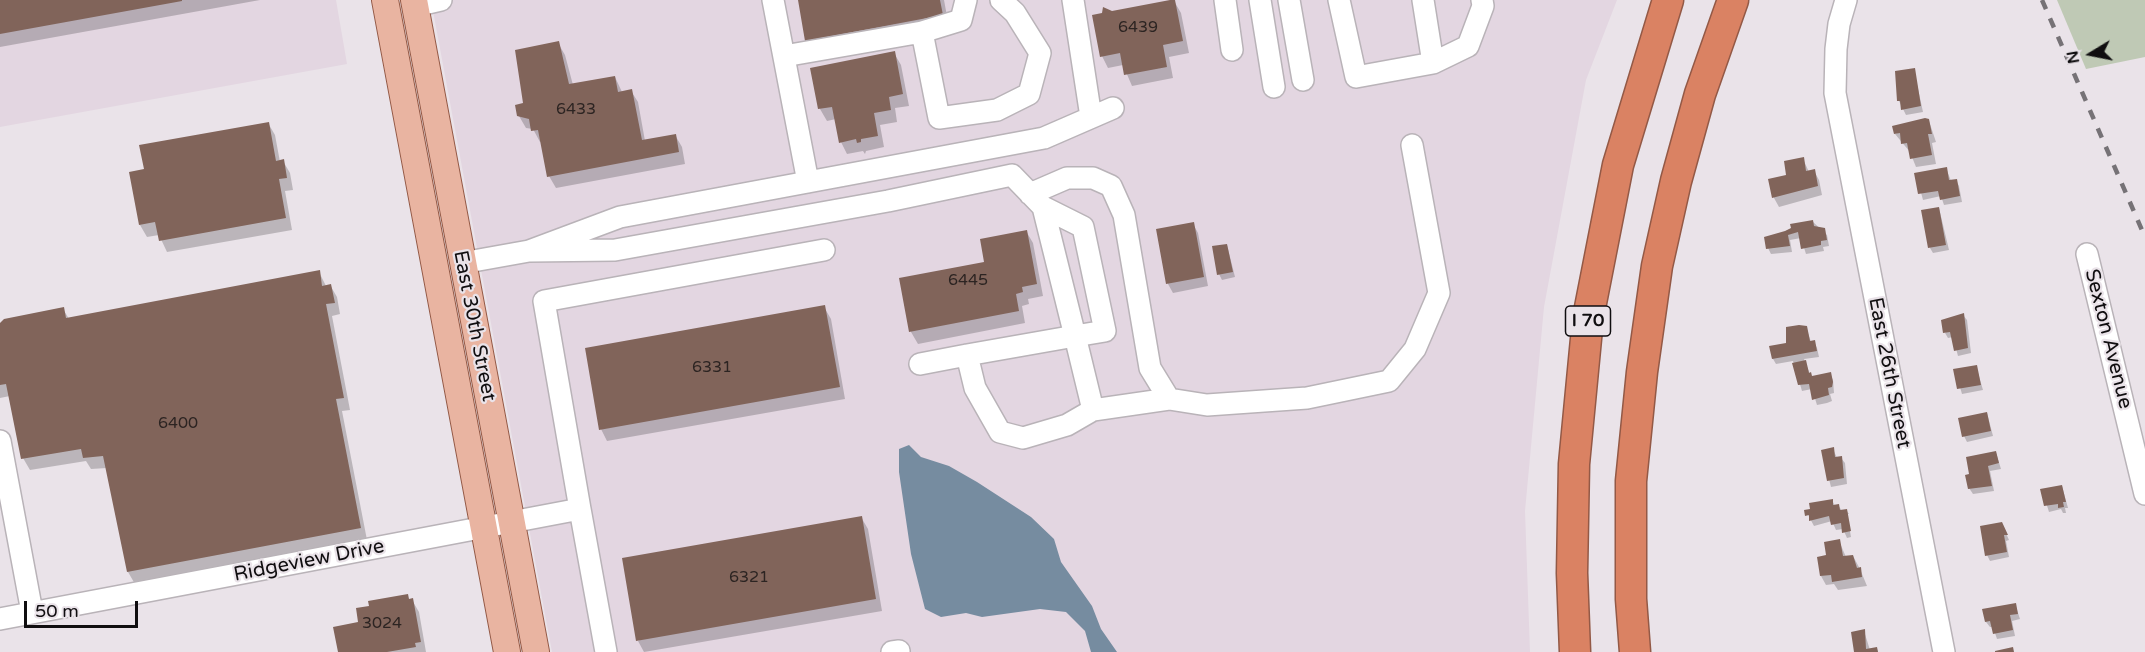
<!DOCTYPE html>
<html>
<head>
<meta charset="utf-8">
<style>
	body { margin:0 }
	#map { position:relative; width:2145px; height:652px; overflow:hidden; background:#eae3e9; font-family:"Varela Round",sans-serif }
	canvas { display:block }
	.north { position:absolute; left:2061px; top:24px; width:60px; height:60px; -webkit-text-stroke:4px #eae3e9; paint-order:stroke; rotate:260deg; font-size:16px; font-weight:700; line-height:24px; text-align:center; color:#100e10 }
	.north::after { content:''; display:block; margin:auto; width:21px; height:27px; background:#100e10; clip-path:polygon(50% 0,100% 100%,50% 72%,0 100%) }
	.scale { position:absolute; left:24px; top:601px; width:114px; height:27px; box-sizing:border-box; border:3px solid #100e10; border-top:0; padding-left:8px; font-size:18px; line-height:21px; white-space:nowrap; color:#100e10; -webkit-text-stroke:4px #eae3e9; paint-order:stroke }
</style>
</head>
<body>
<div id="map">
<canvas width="2145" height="652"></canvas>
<div class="north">N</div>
<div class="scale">50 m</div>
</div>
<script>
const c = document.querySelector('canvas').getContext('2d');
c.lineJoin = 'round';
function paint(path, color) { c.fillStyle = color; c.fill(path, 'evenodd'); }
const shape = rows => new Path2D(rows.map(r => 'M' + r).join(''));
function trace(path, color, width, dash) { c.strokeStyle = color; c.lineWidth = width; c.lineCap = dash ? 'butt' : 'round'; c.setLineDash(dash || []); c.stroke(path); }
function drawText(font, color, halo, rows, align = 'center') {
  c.font = font + ' "Varela Round",sans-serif'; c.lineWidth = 4.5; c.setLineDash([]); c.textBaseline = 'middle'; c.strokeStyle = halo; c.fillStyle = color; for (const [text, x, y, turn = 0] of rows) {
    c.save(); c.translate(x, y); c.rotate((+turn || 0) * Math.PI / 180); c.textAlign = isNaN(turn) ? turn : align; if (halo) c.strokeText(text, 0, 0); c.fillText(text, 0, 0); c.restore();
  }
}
paint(shape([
	[0,0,336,0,347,64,0,127],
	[431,0,1617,0,1586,80,1544,307,1525,511,1530,652,552,652]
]), '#e3d6e1');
paint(shape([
	[2057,0,2145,0,2145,57,2086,69]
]), '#bfc9b5');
paint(shape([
	[909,445,921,457,949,466,977,482,1031,517,1054,539,1061,562,1092,606,1101,629,1117,652,1091,652,1085,631,1066,612,1040,609,982,617,966,613,941,617,925,609,911,554,899,472,899,449]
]), '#768ca0');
paint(shape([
	[0,0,260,0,0,47],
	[799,0,944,0,949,27,814,52,807,40],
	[1174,1,1181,13,1189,53,1169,57,1173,78,1132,86,1123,65,1108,68,1102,56,1112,13],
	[558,43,565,55,573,85,615,77,622,92,631,91,638,102,645,141,675,135,682,147,685,164,556,188,549,176,542,142,540,142,533,129,526,128,519,116],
	[894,53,901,65,909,106,895,108,897,122,880,125,884,147,866,151,865,154,863,151,847,154,841,142,836,119,827,121,820,109,812,69],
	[1914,70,1923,112,1906,115,1899,101],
	[1929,121,1936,142,1932,143,1936,164,1916,167,1910,152,1895,134],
	[268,123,275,135,280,162,283,161,290,173,293,190,285,191,292,230,167,252,159,235,147,237,140,225,131,173,145,171],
	[1803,159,1809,172,1814,171,1819,180,1822,195,1779,207,1774,198,1770,180,1788,176],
	[1946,168,1951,181,1956,180,1959,186,1962,202,1944,205,1941,196,1923,200,1916,174],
	[1939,208,1949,250,1933,253,1930,248],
	[1812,221,1827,235,1829,246,1823,247,1824,251,1806,254,1801,238,1790,240,1792,252,1771,254,1768,248,1786,233],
	[1193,224,1198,233,1208,286,1173,293,1168,284,1158,231],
	[1026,231,1033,243,1043,296,1028,299,1029,304,1022,306,1025,323,918,344,911,332,901,279,986,263],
	[1227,245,1235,277,1222,280,1219,274],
	[319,272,326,286,330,285,337,297,340,314,332,316,350,410,342,411,367,540,135,584,128,572,107,468,91,469,86,461,30,470,23,458,10,396,0,398,0,331,63,309,69,319],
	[824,307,831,319,845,399,607,441,601,429],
	[1963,315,1967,320,1971,353,1958,356,1953,337,1948,338,1945,333],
	[1806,327,1811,342,1814,342,1817,348,1819,357,1804,359,1810,374,1812,377,1830,374,1833,380,1834,393,1830,394,1832,401,1827,403,1817,405,1812,389,1802,391,1793,361,1776,364,1773,359,1771,348,1788,344],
	[1976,366,1983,390,1962,394,1955,370],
	[1987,413,1993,436,1967,442,1964,436],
	[1833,449,1837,458,1841,458,1845,463,1847,484,1831,487,1822,451],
	[1996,453,2001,469,1990,471,1994,491,1973,494,1969,488],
	[2062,486,2068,508,2065,508,2066,513,2063,513,2061,509,2049,512,2042,490],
	[1832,500,1835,506,1838,505,1842,511,1846,510,1849,514,1847,514,1851,537,1847,538,1843,529,1836,530,1832,521,1814,526,1806,511],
	[861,517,868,529,882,611,644,652,638,641],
	[2004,529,2009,540,2006,541,2009,557,1990,561,1987,555],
	[1839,541,1846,557,1853,556,1860,569,1867,586,1838,590,1834,584,1826,585,1821,576,1818,558,1828,556],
	[410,600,412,600,419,612,426,652,339,652,360,623],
	[2015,604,2020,619,2012,621,2015,636,1997,639,1993,627,1990,627,1986,622,1984,610],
	[1864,631,1870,650,1877,649,1878,652,1855,652]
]), '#0003');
paint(shape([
	[0,0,182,0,182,1,0,34],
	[798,0,940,0,943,15,805,41],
	[1170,0,1175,0,1183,41,1163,45,1167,67,1124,75,1120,53,1100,57,1092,15,1102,13,1103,7,1112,11],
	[559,41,569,84,615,76,618,92,632,89,642,140,676,134,679,152,547,177,538,130,531,131,529,119,517,116,515,105,523,103,515,50],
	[895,51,903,94,889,97,891,110,874,113,878,136,861,139,861,142,857,143,856,139,839,143,832,107,818,109,810,68],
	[1915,68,1921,106,1901,110,1900,101,1897,101,1895,71],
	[1925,118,1929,119,1932,134,1928,134,1932,155,1910,159,1907,143,1901,144,1900,133,1894,134,1892,126],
	[269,122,276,161,284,159,287,178,279,179,286,218,159,241,155,222,139,225,129,172,144,169,139,145],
	[1804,157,1806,171,1815,169,1818,186,1772,198,1768,179,1786,175,1784,161],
	[1947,167,1949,180,1957,179,1960,196,1940,200,1938,191,1918,194,1914,173],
	[1939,207,1946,245,1928,248,1921,210],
	[1813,220,1814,226,1825,228,1827,240,1821,241,1821,245,1801,249,1798,232,1788,235,1790,246,1766,249,1764,237,1785,231,1791,228,1790,224],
	[1194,222,1204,277,1166,284,1156,229],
	[1027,230,1037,284,1022,287,1023,292,1016,294,1019,311,909,332,899,278,984,262,980,239],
	[1227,244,1233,272,1217,275,1212,246],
	[320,270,322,286,331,284,335,303,326,304,344,398,336,399,361,528,127,572,103,456,83,458,81,449,21,459,6,384,0,385,0,323,4,319,64,307,66,318],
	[825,305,840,387,599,430,585,348],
	[1964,313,1968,348,1954,351,1950,332,1943,333,1941,320],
	[1799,325,1807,326,1810,341,1815,340,1817,351,1772,359,1769,346,1786,343,1786,327],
	[1806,360,1809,373,1811,372,1812,376,1831,372,1833,382,1832,387,1828,388,1829,395,1812,400,1809,384,1798,385,1792,363],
	[1977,365,1981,385,1957,389,1953,369],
	[1987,412,1991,431,1962,437,1958,418],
	[1834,447,1835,457,1842,456,1844,478,1827,481,1821,450],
	[1996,451,1999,463,1988,466,1992,486,1968,489,1965,475,1969,474,1966,457],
	[2062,485,2066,502,2063,502,2064,507,2058,508,2058,504,2044,506,2040,489],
	[1833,499,1833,505,1839,504,1840,510,1847,509,1851,531,1842,533,1841,523,1831,525,1829,516,1809,521,1809,515,1805,516,1804,510,1810,509,1809,503],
	[862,516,876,599,636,641,622,558],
	[2002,522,2008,535,2004,535,2007,552,1985,556,1980,526],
	[1840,539,1843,556,1853,555,1857,568,1861,567,1862,577,1832,582,1831,575,1820,576,1817,557,1826,555,1824,542],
	[408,594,409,599,413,598,421,642,415,643,416,647,387,652,338,652,333,627,358,622,356,608,369,606,368,601],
	[2016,603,2018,614,2010,615,2013,630,1993,634,1990,621,1985,622,1982,609],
	[1865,629,1866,649,1877,647,1878,652,1854,652,1851,632],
	[2013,647,2014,652,1995,652,1995,651]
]), '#81645a');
const minor = shape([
	[773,0,808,182],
	[1073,0,1091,117],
	[1225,0,1232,50],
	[1260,0,1274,87],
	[1289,0,1303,80],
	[1339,0,1356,77,1433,63,1468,46,1483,6,1482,0],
	[1423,0,1433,63],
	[1846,0,1839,24,1836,49,1835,93,1944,652],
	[415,6,441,0],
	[922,32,939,118,997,110,1029,94,1040,53,1015,13,1001,0],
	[784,56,922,32,961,20,966,0],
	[1030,194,1067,178,1093,178,1111,186,1124,215,1150,368,1169,399,1093,410],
	[529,251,615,250,888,201,1012,175,1043,207,1075,336,1093,410,1067,425,1023,438,1000,432,975,388,967,355,1075,336,1105,331,1083,227,1043,207],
	[2087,254,2145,494],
	[462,263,529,251,620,217,1044,138,1113,108],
	[920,364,967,355],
	[1169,399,1207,405,1307,398,1389,381,1415,349,1439,293,1412,145],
	[0,441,32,612],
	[580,509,544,301,824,250],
	[0,619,580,509,606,652],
	[892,652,899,651]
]);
const major = shape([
	[385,0,507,652],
	[414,0,536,652]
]);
const highway = shape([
	[1575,652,1572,573,1574,464,1588,318,1618,165,1668,0],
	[1635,652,1631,599,1631,481,1642,372,1657,266,1676,181,1700,94,1733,0]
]);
trace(minor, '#b9b3b8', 24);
trace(major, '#935946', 28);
trace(highway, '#935946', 33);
trace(minor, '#fff', 21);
trace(major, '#e9b4a1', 26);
trace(highway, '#da8263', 30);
trace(shape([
	[2042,0,2145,237]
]), '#767276', 4.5, [10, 10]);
drawText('16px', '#2c2422', null, [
	["6439",1138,28],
	["6433",576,110],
	["6445",968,281],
	["6331",712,368],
	["6400",178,424],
	["6321",749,578],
	["3024",382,624]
]);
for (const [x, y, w] of [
	[1588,321,45]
]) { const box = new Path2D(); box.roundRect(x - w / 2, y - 15, w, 30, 4.5); c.fillStyle = '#eae3e9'; c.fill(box); trace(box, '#100e10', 1.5); }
drawText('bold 18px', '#100e10', null, [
	["I 70",1588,321]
]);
drawText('20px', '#100e10', '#eae3e9', [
	["East 30th Street",474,326,79],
	["Sexton Avenue",2108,339,76],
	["East 26th Street",1889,373,79],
	["Ridgeview Drive",309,561,-11]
]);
</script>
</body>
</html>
